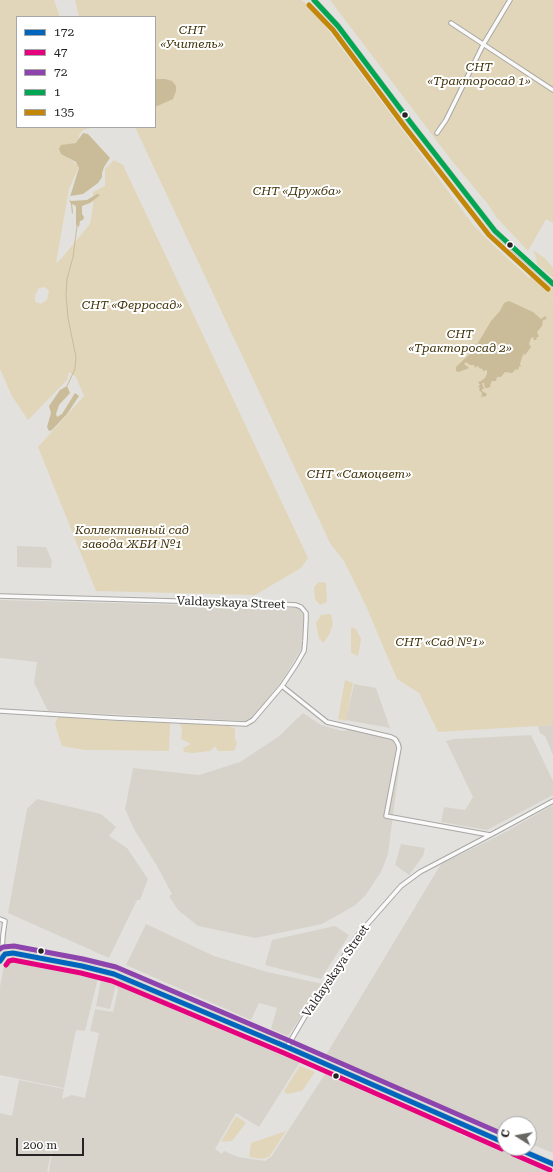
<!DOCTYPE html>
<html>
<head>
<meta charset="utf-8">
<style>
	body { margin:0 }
	#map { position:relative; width:553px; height:1172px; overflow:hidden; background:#e2e1dd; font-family:"Roboto Serif",serif }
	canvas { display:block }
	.legend { position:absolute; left:16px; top:16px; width:140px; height:112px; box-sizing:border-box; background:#fff; border:1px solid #a8a7a7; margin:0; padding:5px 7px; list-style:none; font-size:12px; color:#252422 }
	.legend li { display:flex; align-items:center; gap:8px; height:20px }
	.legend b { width:20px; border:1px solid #a8a7a7 }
	.north { position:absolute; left:497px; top:1116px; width:40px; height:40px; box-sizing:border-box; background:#fff; border:1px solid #a8a7a7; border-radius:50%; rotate:281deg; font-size:11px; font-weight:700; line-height:16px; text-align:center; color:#252422 }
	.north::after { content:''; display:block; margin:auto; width:14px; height:18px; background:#676663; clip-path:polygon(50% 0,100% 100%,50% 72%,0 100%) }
	.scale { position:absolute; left:16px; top:1138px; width:68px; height:18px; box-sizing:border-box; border:2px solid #252422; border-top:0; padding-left:5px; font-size:12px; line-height:14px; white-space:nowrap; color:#252422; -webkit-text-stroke:3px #fff; paint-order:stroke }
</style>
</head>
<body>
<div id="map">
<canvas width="553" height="1172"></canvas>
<ul class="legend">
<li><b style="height:5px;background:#0065bd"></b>172</li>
<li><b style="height:5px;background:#e5007d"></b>47</li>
<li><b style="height:5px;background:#8e44ad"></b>72</li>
<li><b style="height:5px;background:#00a651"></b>1</li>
<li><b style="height:5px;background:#c28608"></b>135</li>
</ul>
<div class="north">С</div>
<div class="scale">200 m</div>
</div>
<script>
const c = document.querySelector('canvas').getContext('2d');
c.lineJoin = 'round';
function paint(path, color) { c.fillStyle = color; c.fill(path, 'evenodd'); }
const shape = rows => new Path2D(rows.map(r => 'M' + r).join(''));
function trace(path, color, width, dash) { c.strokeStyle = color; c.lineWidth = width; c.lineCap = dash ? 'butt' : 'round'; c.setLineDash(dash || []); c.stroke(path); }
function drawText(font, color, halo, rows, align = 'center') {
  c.font = font + ' "Roboto Serif",serif'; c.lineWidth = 4; c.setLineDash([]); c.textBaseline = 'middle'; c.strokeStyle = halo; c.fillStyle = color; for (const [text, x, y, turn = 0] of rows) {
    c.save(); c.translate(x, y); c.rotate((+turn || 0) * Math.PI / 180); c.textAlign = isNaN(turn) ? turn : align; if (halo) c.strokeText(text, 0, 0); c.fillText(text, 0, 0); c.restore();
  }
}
paint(shape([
	[17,546,46,547,52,561,51,568,17,567],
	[0,600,299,608,304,617,302,648,281,682,252,718,246,721,48,711,34,683,37,662,0,658],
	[354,684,376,688,390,728,346,720],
	[303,713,321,725,342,731,349,730,399,738,402,745,388,854,381,872,365,896,354,906,322,924,255,938,198,926,178,910,169,896,172,894,157,866,134,829,125,809,133,768,199,775,240,762,278,737],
	[553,725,553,755,545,736,540,733,538,726],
	[531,735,553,781,553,795,487,830,441,822,444,807,465,810,473,797,446,741,454,739],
	[37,799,101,814,116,827,109,836,127,848,148,879,140,900,137,900,109,958,8,913,27,809],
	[553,805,553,1153,529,1143,529,1124,505,1124,505,1133,326,1055,441,864,502,834],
	[401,844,425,848,423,856,409,875,395,865],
	[146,924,214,956,267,972,323,984,288,1036,271,1029,277,1008,259,1003,251,1020,126,965],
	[335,926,349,935,321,979,265,965,272,940],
	[5,960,98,978,85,1031,76,1030,64,1088,0,1075,0,987],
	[118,979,302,1059,259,1127,236,1113,215,1149,222,1154,224,1151,238,1157,265,1161,271,1157,327,1071,460,1131,459,1134,466,1137,468,1135,553,1172,49,1172,54,1138,47,1172,0,1172,0,1113,12,1116,19,1080,64,1089,62,1099,72,1095,85,1098,99,1033,90,1031,95,1009,113,1012,118,990,116,985,110,1009,96,1006,101,981,116,985]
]), '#d7d3ca');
paint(shape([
	[0,0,54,0,60,17,17,17,17,127,93,127,83,130,79,135,79,142,60,147,60,152,79,166,69,189,56,263,61,259,90,224,93,207,93,192,105,186,105,169,114,160,123,165,308,558,301,568,255,595,96,591,38,447,84,396,76,377,69,372,67,380,28,420,12,396,0,369],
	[44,287,49,290,47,300,41,304,35,302,35,295,39,288],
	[75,0,301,0,310,6,474,226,495,247,529,278,533,274,553,288,553,298,549,295,553,299,553,725,438,732,419,693,397,679,366,606,344,561,330,543,135,127,155,127,155,17,79,17],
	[330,0,553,0,553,223,546,219,528,251,497,218,487,203,452,161],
	[533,250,546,259,553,268,553,278,537,264,536,257],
	[319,582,326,583,327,602,320,605,315,599,314,587],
	[331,614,333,624,329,635,323,643,319,638,316,623,321,615],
	[351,627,356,629,361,639,358,656,351,653],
	[345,680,353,683,346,721,338,719],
	[58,717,114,721,170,723,169,751,105,750,85,750,62,746,55,724],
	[179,723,230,726,235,729,235,739,237,744,234,751,218,751,215,746,210,751,192,753,184,752,183,748,191,744,181,739,182,729],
	[300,1066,315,1072,302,1091,287,1094,284,1091],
	[236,1116,246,1123,232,1141,221,1142],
	[286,1131,269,1157,261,1159,249,1157,251,1143]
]), '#e1d6b9');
paint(shape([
	[155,79,165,79,172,81,176,86,176,91,173,99,155,107],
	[83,133,88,134,110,158,104,167,102,173,102,177,98,183,83,194,70,196,69,200,71,201,87,200,97,194,100,195,90,203,82,206,82,214,84,217,83,220,80,221,79,227,76,225,76,206,72,204,73,212,72,214,71,204,69,200,79,168,76,162,61,154,59,149,61,145,76,143],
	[509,301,533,312,541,319,545,316,547,319,543,320,542,326,537,332,539,337,537,337,536,340,534,340,533,337,531,338,529,344,531,347,525,355,523,354,523,356,522,357,520,364,521,367,519,366,518,370,516,369,512,373,505,372,501,377,497,377,496,381,492,381,490,385,491,386,488,388,485,388,484,383,482,383,484,389,482,389,482,391,487,394,485,397,483,396,481,398,482,393,479,390,480,388,478,387,480,385,478,382,481,381,485,378,487,374,487,370,483,371,482,368,480,369,478,366,474,368,475,366,473,365,470,365,466,362,464,364,469,368,467,369,458,372,456,371,456,367,473,351,476,351,477,349,476,347,478,343,491,321,500,311,504,303],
	[67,386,70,393,59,405,56,414,57,417,62,414,75,393,79,396,67,414,52,430,49,431,47,427,51,413,49,406,60,390]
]), '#cabc98');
trace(shape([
	[67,386,75,369,76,357,68,318,66,295,67,279,73,257,77,226]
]), '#cabc98', 1);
const minor = shape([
	[451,23,553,90],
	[437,133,446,120,483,45,510,0],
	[0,596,279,604,296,605,301,607,306,613,306,620,305,641,304,651,296,665,282,686,327,722,391,737,395,739,398,744,399,748,386,816,490,835],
	[0,711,115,718,246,724,253,720,282,686],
	[0,919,5,921,3,935,2,951],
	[287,1047,304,1018,357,936,401,886,420,872,496,832,553,801]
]);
const major = shape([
	[314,0,338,26,411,123,495,231,518,253,553,284],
	[0,952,5,949,17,950,83,962,115,971,135,978,277,1041],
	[0,961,5,954,13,953,82,966,114,974,287,1047,505,1143],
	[516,1148,553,1164]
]);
trace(minor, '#a8a7a4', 5.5);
trace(major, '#bdbcba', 6);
trace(minor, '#fbfafa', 3.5);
trace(major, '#dfddd3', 4.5);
trace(shape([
	[0,961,5,954,13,953,82,966,114,974,287,1047,505,1143],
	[516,1148,553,1164]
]), '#0065bd', 5);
trace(shape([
	[6,965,9,961,13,960,81,973,112,981,284,1053,502,1149],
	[513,1154,550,1170]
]), '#e5007d', 5);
trace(shape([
	[0,949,3,947,14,946,83,959,116,967,290,1041,505,1135]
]), '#8e44ad', 5);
trace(shape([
	[314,0,338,26,411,123,495,231,553,284]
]), '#00a651', 5);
trace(shape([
	[309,5,333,30,405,127,489,235,548,289]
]), '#c28608', 5);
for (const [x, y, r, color] of [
	[405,115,3.5,"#252422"],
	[510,245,3.5,"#252422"],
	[41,951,3.5,"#252422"],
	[336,1076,3.5,"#252422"]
]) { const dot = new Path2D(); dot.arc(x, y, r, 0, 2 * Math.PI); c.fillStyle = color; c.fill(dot); trace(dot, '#fff', 1.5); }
drawText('italic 12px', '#3d2f05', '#fff', [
	["СНТ",192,30],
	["«Учитель»",192,44],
	["СНТ",479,67],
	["«Тракторосад 1»",479,81],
	["СНТ «Дружба»",297,191],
	["СНТ «Ферросад»",132,305],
	["СНТ",460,334],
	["«Тракторосад 2»",460,348],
	["СНТ «Самоцвет»",359,474],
	["Коллективный сад",132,530],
	["завода ЖБИ №1",132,544],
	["СНТ «Сад №1»",440,642]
]);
drawText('12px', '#252422', '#fff', [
	["Valdayskaya Street",231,603,2],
	["Valdayskaya Street",336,971,-56]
]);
</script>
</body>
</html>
